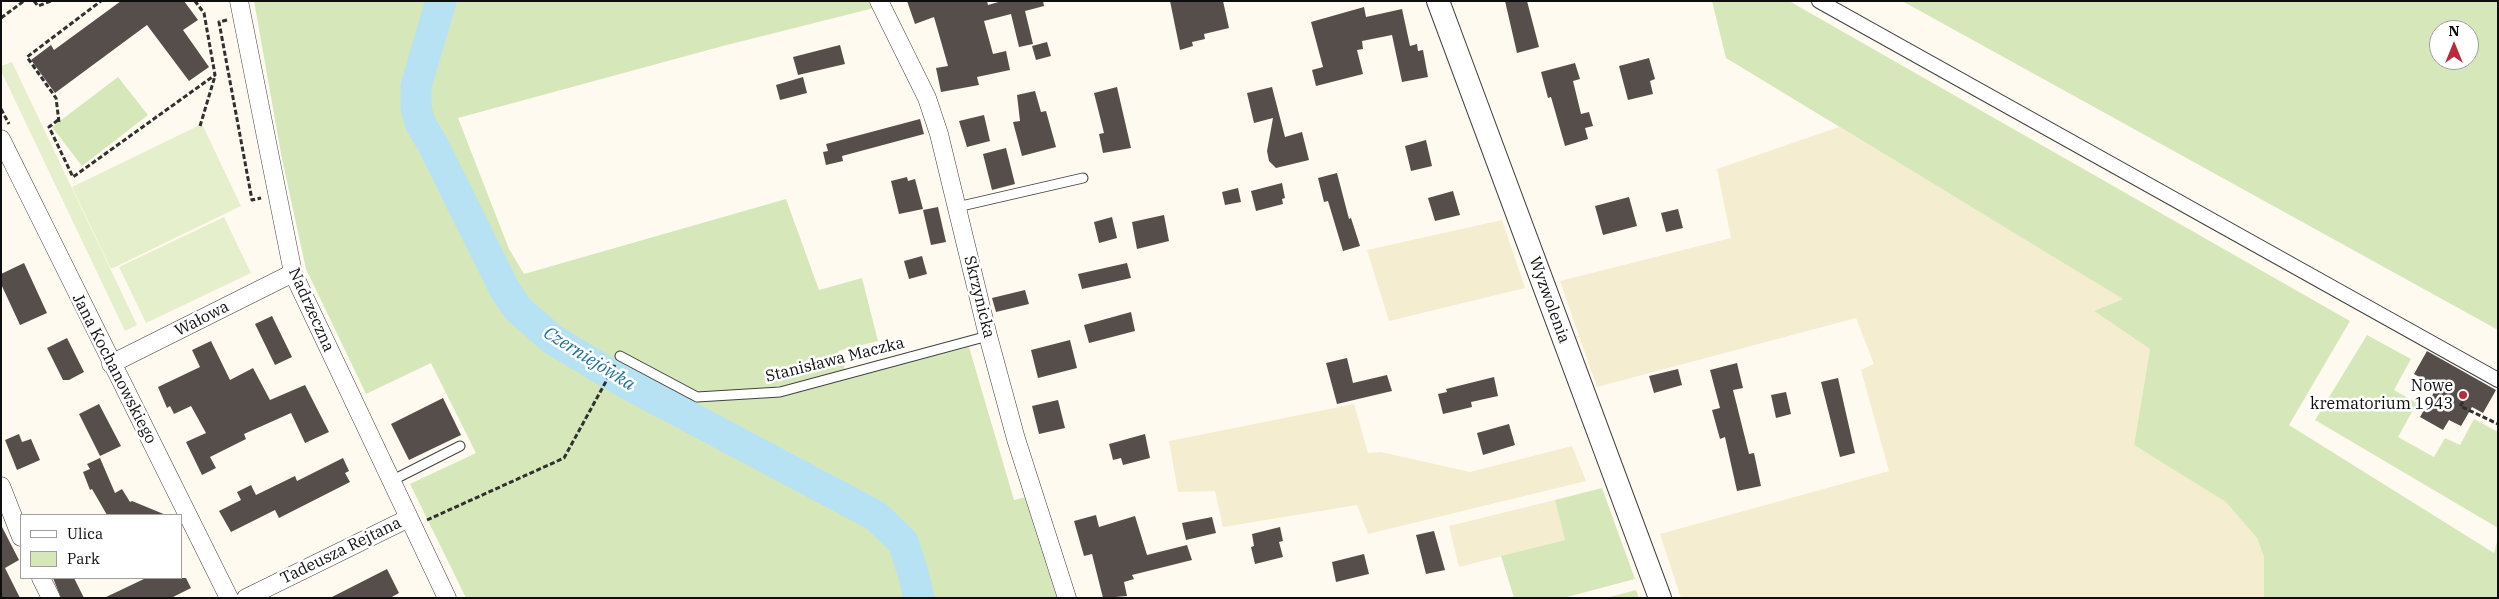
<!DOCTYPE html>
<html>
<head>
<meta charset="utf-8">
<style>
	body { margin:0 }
	#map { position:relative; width:2499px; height:599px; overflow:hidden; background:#fefaef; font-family:"IBM Plex Serif",serif }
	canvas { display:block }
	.frame { position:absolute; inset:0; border:2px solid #0e0e0e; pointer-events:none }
	.legend { position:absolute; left:20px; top:514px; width:162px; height:65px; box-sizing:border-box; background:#fff; border:1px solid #9f9f9f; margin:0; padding:6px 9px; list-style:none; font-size:15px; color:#0e0e0e }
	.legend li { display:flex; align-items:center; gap:10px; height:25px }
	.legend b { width:25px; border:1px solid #9f9f9f }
	.north { position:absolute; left:2429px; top:20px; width:50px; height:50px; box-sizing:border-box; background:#fff; border:1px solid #9f9f9f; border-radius:50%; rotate:0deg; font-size:14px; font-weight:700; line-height:20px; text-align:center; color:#0e0e0e }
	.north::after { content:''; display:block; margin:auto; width:18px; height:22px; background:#b92a3e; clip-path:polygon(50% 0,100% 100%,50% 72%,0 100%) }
</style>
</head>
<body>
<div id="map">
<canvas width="2499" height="599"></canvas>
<div class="frame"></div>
<ul class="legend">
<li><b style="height:6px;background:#fff"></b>Ulica</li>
<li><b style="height:14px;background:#d6e8ba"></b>Park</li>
</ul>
<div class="north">N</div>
</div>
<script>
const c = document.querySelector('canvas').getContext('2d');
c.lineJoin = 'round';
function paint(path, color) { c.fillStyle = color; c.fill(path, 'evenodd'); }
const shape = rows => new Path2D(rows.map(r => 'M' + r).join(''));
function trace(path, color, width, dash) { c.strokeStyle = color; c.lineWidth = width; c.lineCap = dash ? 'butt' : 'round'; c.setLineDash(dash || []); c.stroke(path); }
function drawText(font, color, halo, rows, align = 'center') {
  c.font = font + ' "IBM Plex Serif",serif'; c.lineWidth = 5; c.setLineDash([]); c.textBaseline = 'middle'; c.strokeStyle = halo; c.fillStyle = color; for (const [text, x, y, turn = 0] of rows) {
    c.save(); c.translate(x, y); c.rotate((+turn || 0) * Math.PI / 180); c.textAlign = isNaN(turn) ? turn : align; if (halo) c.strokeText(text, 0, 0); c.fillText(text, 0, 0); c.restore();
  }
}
paint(shape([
	[1839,127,2124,299,2094,311,2150,349,2134,445,2226,501,2257,538,2264,557,2264,598,1681,598,1660,534,1889,471,1861,370,1874,364,1856,318,1597,387,1560,281,1731,238,1717,169],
	[1502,220,1525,288,1389,321,1367,250],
	[1354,404,1368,453,1381,452,1470,472,1572,446,1586,481,1368,534,1357,505,1223,527,1215,491,1178,492,1169,441],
	[1555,500,1565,540,1459,567,1449,526]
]), '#f4edd0');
paint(shape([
	[254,1,868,1,874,8,723,46,458,118,509,249,524,274,786,199,819,290,862,278,878,341,838,351,848,377,969,347,1014,500,1026,497,1058,598,466,598,410,484,476,453,431,363,366,394,306,269,282,159],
	[1712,1,1789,1,2350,321,2289,425,2494,553,2498,538,2498,598,2264,598,2264,557,2257,538,2226,502,2134,445,2150,349,2094,311,2123,299,1726,58],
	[1902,1,2498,1,2498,330],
	[2439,30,2469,30,2469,60,2439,60],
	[118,77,148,115,82,166,52,127],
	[2367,335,2411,359,2394,390,2417,403,2398,437,2434,457,2445,438,2460,445,2474,419,2498,432,2498,528,2315,420],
	[1602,488,1635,579,1563,598,1514,598,1501,556,1565,540,1555,500],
	[1636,590,1639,598,1606,598]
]), '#d6e8ba');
paint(shape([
	[12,62,137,325,125,331,1,71,1,66],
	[202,124,241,206,111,269,72,187],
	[224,217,251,273,146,323,119,267]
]), '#e6efcb');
trace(shape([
	[441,1,416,86,416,108,420,123,432,143,505,290,518,309,552,339,620,380,876,516,903,542,913,573,919,598]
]), '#b6e2f4', 31);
paint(shape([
	[121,1,184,1,198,20,183,30,209,67,189,81,147,25,55,93,31,60,51,45,54,50],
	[907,1,987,1,988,5,1002,1,1043,1,1044,6,1025,11,1033,44,1019,47,1011,14,984,21,993,54,1006,51,1010,70,977,77,979,85,941,92,936,68,948,66,934,17,915,24],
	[1170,1,1223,1,1229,28,1204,34,1205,39,1192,42,1193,46,1180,50],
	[1505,1,1527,1,1539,47,1517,53],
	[1364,7,1366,17,1402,9,1410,46,1417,44,1418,51,1423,50,1428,77,1402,82,1392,35,1362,41,1363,49,1357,50,1363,74,1316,86,1312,70,1323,67,1311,22],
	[1047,42,1051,56,1036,60,1032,46],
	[840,45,845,64,798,75,793,57],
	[1649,58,1655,79,1650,81,1653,94,1628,100,1619,66],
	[1575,63,1580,79,1573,81,1581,114,1589,112,1593,126,1585,128,1588,139,1565,146,1551,97,1548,98,1541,72],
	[803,77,807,93,780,100,776,85],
	[1117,87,1131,148,1103,153,1099,134,1104,133,1094,93],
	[1272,87,1285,137,1302,132,1309,160,1276,168,1269,161,1267,151,1273,118,1254,123,1247,93],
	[1035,91,1041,112,1046,111,1056,147,1022,156,1013,122,1020,121,1017,95],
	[984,115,990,141,967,147,959,121],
	[920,119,924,134,842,156,843,161,826,165,823,152,828,151,826,144],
	[1426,140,1432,166,1411,171,1405,146],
	[1006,148,1015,184,992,190,983,154],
	[1337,173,1349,219,1351,218,1360,246,1343,251,1328,201,1324,202,1318,178],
	[907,177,908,181,915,179,923,209,899,214,891,181],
	[1282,183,1285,198,1282,199,1283,204,1256,211,1251,191],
	[1238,188,1241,202,1225,205,1222,192],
	[1453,191,1460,215,1435,221,1428,198],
	[1629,197,1637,226,1603,235,1595,206],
	[938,207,946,242,931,245,923,210],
	[1678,209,1683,228,1666,232,1661,213],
	[1164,215,1169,241,1137,249,1132,222],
	[1112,217,1117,238,1099,243,1094,222],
	[922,256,927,274,909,279,904,261],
	[24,263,47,313,20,325,1,284,1,274],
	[1127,263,1131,278,1082,289,1078,274],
	[1025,290,1029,304,996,312,992,298],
	[1131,312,1135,331,1089,343,1084,325],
	[272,316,292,357,275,365,255,324],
	[67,338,84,372,69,380,63,380,47,348],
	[1070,340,1077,368,1038,378,1031,350],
	[211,341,230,380,253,368,270,400,305,385,329,432,305,443,291,413,244,434,246,439,210,457,216,468,202,475,186,442,206,433,191,406,174,414,170,406,167,408,158,387,200,367,192,350],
	[2427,351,2496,390,2483,413,2472,407,2461,426,2449,420,2443,430,2420,417,2437,387,2414,374],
	[1347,358,1353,383,1387,375,1392,391,1337,404,1326,363],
	[1737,363,1743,388,1733,390,1749,454,1754,453,1761,486,1737,491,1725,437,1720,439,1712,410,1720,408,1710,370],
	[1678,369,1682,385,1654,393,1649,376],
	[1494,377,1498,396,1471,402,1472,407,1443,414,1438,394,1447,392,1446,389],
	[1838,378,1855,453,1840,457,1821,382],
	[1786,392,1791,414,1776,418,1771,395],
	[443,398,461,435,409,460,391,424],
	[1058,400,1065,428,1039,434,1032,406],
	[99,404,121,446,100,456,79,414],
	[1509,424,1515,445,1483,455,1477,433],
	[19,434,22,442,31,439,40,460,17,470,5,440],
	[1145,434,1150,458,1123,465,1121,458,1113,460,1109,444],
	[100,458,115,493,122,489,130,502,132,501,166,515,107,515,92,489,90,490,83,472,90,469,87,464],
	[343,458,349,471,345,473,350,482,279,518,275,510,231,532,219,511,241,500,237,492,251,485,256,495,295,476,297,481],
	[1096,515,1099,527,1135,516,1147,555,1187,545,1192,560,1132,575,1134,579,1124,582,1127,596,1103,598,1092,554,1084,556,1074,521],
	[1212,517,1216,533,1186,540,1182,523],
	[1,525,19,560,5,568,20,598,1,598],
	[1280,527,1283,541,1279,542,1283,557,1255,564,1251,547,1254,546,1252,534],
	[1434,531,1445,570,1426,574,1416,535],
	[1364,554,1369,574,1336,582,1332,562],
	[387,569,399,593,390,598,330,598],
	[53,578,74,578,84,598,61,598],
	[146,578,186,578,191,588,171,598,104,598]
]), '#564e4b');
const service = shape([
	[957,207,1083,178],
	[620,356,697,397,780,392,988,336],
	[391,481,460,446]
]);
const pedestrian = shape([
	[1819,1,2498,380]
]);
const minor = shape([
	[239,1,293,273,447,598],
	[879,1,927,98,939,134,988,336,1016,439,1067,598],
	[1,139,229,598],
	[111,364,293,273],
	[1,486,21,537],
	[41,578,51,598],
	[246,598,409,518]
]);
const tertiary = shape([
	[1438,1,1660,598]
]);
trace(service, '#414141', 11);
trace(pedestrian, '#414141', 16);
trace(minor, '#414141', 19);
trace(tertiary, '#414141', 24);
trace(shape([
	[34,1,38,6,51,1],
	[1,18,24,1],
	[227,20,219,22,252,200,261,198],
	[1,109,9,124],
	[58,120,49,127,73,177,215,75,204,13,195,1],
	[59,122,56,98,27,57,101,1],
	[200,126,215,76],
	[2463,402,2460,406,2498,424],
	[427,520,564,458,615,365]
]), '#303030', 3, [5, 2.5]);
trace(service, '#fff', 9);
trace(pedestrian, '#fff', 14);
trace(minor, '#fff', 18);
trace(tertiary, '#fff', 22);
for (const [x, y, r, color] of [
	[2463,395,5,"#b92a3e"]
]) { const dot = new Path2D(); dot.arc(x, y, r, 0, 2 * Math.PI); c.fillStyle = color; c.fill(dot); trace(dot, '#fff', 2); }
drawText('16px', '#0e0e0e', '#fff', [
	["Skrzynicka",979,297,76],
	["Wyzwolenia",1549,300,70],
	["Nadrzeczna",311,310,66],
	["Wałowa",202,319,-27],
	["Stanisława Maczka",835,360,-14],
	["Jana Kochanowskiego",114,369,63],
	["Tadeusza Rejtana",341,551,-26]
]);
drawText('16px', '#0e0e0e', '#fff', [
	["Nowe",2453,386],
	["krematorium 1943",2453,404]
], 'right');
drawText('italic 18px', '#1b6f9c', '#fff', [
	["Czerniejówka",589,359,32]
]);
</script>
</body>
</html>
